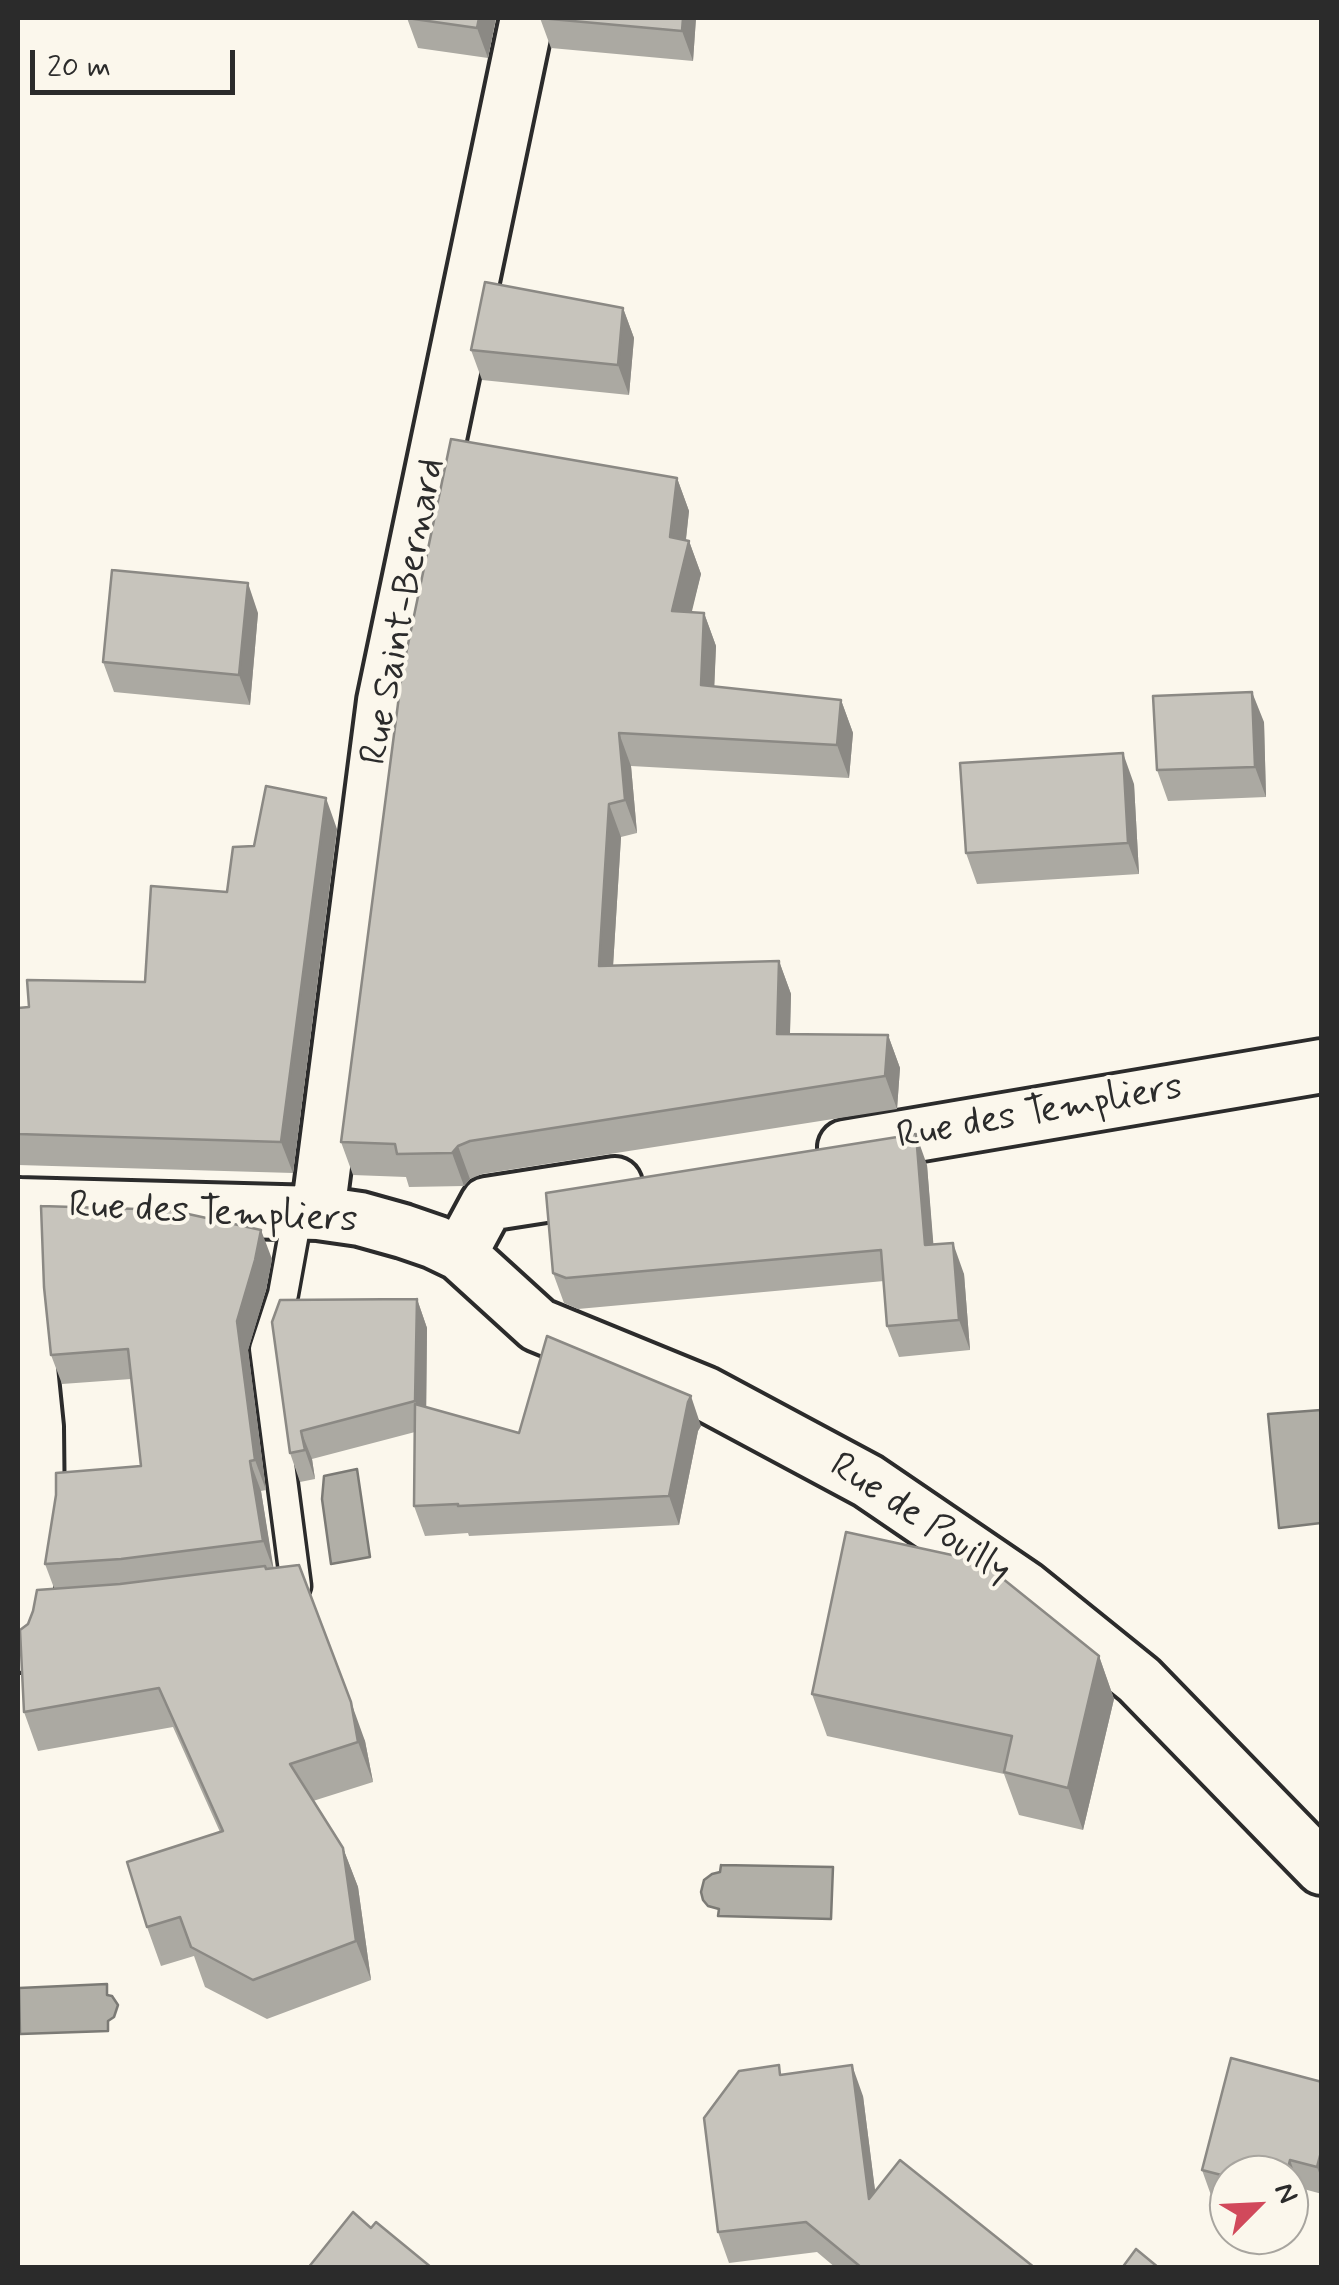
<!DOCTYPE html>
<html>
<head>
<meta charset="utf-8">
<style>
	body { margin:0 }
	#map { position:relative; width:1339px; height:2285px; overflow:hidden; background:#fbf7ec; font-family:Mynerve,sans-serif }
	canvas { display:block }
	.frame { position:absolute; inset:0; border:20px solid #2b2b2b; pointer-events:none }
	.north { position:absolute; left:1209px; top:2155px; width:100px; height:100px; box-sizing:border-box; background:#fbf7ec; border:2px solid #a8a59f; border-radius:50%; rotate:66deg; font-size:28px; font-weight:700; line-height:40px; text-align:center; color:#2b2b2b }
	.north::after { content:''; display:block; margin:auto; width:35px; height:45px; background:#d1495b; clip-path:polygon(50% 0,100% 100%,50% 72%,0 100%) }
	.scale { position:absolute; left:30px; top:50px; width:205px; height:45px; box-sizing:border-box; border:5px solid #2b2b2b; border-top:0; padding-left:12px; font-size:30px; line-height:35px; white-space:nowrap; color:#2b2b2b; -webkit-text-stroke:8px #fbf7ec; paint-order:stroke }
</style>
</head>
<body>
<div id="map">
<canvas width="1339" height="2285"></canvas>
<div class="frame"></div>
<div class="north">N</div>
<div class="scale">20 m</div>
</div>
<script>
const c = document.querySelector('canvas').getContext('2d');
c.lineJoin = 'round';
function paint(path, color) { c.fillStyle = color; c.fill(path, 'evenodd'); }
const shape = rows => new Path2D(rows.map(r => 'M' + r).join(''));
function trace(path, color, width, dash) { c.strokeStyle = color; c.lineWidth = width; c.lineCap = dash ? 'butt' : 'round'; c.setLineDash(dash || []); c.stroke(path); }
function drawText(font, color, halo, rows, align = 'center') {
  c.font = font + ' Mynerve,sans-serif'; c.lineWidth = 8; c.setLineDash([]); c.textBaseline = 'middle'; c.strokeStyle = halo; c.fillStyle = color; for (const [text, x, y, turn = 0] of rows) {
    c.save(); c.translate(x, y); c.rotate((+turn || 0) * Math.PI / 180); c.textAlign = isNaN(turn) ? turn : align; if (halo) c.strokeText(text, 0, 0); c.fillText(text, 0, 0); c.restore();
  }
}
const water = shape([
	[1321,1410,1321,1523,1279,1528,1268,1414,1321,1410],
	[357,1469,370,1557,331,1564,322,1499,324,1476,357,1469],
	[721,1865,833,1867,831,1919,718,1916,719,1909,708,1906,703,1900,701,1892,704,1880,712,1874,720,1872,721,1865],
	[107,1984,107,1995,112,1996,118,2005,114,2017,108,2021,108,2031,20,2034,19,1988,107,1984]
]);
paint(water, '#b1afa7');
trace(water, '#7b7a75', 2.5);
const lane = shape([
	[283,1588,296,1586,265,1349,283,1294,298,1211]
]);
const street = shape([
	[845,1147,1322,1066],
	[18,1205,318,1213,360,1219,403,1231,435,1242,460,1254,538,1325,704,1393,868,1481,1025,1588,1139,1680,1322,1868],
	[318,1213,384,701,527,18],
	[460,1254,487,1204,615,1184],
	[18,1645,37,1520,36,1427,25,1319,20,1205]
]);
trace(lane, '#2b2b2b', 35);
trace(street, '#2b2b2b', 60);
trace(lane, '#fbf7ec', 28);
trace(street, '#fbf7ec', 52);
paint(shape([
	[407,18,496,18,488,58,418,48],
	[540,18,696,18,693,61,551,48],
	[623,308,634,338,629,395,482,380,471,350],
	[677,478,689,511,686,540,689,541,701,574,691,612,704,613,716,646,714,687,841,700,853,733,849,778,631,766,637,833,621,837,613,966,779,961,791,994,790,1034,888,1035,900,1068,897,1109,482,1174,470,1179,464,1186,409,1187,406,1177,353,1175,341,1142],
	[258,613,250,705,114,692,103,662],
	[1264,722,1266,797,1168,801,1157,770],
	[1134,784,1139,874,977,884,966,853],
	[337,829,293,1173,18,1165,18,1008,29,1007,145,982,227,892,254,846],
	[927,1165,933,1245,964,1274,970,1350,899,1357,887,1326,884,1281,578,1309,564,1303,553,1273],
	[272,1259,266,1290,248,1350,266,1490,261,1491,273,1568,365,1741,373,1782,313,1801,343,1848,358,1887,371,1980,267,2019,205,1987,194,1956,161,1966,147,1927,220,1832,173,1727,38,1751,24,1712,28,1624,54,1588,45,1564,141,1466,131,1379,62,1384,51,1355],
	[417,1299,427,1328,426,1407,519,1433,701,1426,698,1431,679,1525,469,1536,468,1533,425,1536,414,1506,415,1432,312,1459,315,1479,300,1482,290,1453,272,1322],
	[1099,1656,1114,1699,1083,1830,1019,1815,1004,1774,827,1736,812,1694],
	[783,2075,863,2096,875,2191,1035,2268,836,2268,817,2252,729,2263,718,2232],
	[1322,2082,1322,2194,1300,2188,1292,2218,1289,2218,1289,2175,1229,2175,1229,2202,1212,2198,1202,2170]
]), '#aba9a2');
paint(shape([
	[479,18,496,18,488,58,477,28],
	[683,18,696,18,693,61,682,31],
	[623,308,634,338,629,395,618,365],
	[677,478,689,511,683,564,689,541,701,574,684,644,672,611,670,537],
	[248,583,258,613,250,705,239,675],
	[704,613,716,646,713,718,701,685],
	[1252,692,1264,722,1266,797,1255,767],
	[841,700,853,733,849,778,837,745],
	[619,733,631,766,637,833,625,800],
	[1123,753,1134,784,1139,874,1128,843],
	[326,798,337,829,293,1173,281,1142],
	[609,804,621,837,611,999,599,966],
	[779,961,791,994,789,1067,777,1034],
	[888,1035,900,1068,897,1109,885,1076],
	[916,1134,927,1165,936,1276,925,1245],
	[458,1146,470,1179,464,1186,452,1153],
	[261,1230,272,1259,266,1290,248,1350,266,1490,255,1460,237,1321],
	[953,1243,964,1274,970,1350,959,1320],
	[417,1299,427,1328,426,1430,415,1401],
	[691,1396,701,1426,698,1431,679,1525,669,1496,688,1402],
	[301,1431,312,1459,315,1479,305,1450],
	[250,1461,261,1491,274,1571,263,1541],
	[1099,1656,1114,1699,1083,1830,1068,1788],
	[351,1702,365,1741,373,1782,358,1742],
	[343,1848,358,1887,371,1980,356,1941],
	[852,2065,863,2096,880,2229,869,2199],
	[1322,2148,1322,2181,1317,2167],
	[1290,2160,1300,2188,1292,2218,1289,2209,1289,2175,1286,2175]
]), '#8b8984');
const building = shape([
	[407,18,479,18,477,28,407,18],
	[540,18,683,18,682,31,540,18],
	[485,282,623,308,618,365,471,350,485,282],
	[451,439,677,478,670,537,689,541,672,611,704,613,701,685,841,700,837,745,619,733,625,800,609,804,599,966,779,961,777,1034,888,1035,885,1076,470,1141,458,1146,452,1153,397,1154,395,1144,341,1142,402,673,451,439],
	[112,570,248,583,239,675,103,662,112,570],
	[1252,692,1255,767,1157,770,1153,696,1252,692],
	[1123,753,1128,843,966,853,960,763,1123,753],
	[266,786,326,798,281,1142,18,1134,18,1008,29,1007,27,980,145,982,151,886,227,892,233,847,254,846,266,786],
	[916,1134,925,1245,953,1243,959,1320,887,1326,881,1250,566,1278,553,1273,546,1193,916,1134],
	[41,1206,170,1210,261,1230,255,1260,237,1321,255,1460,250,1461,263,1541,121,1559,45,1564,56,1495,56,1473,141,1466,128,1349,51,1355,44,1287,41,1206],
	[417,1299,415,1401,301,1431,305,1450,290,1453,272,1322,280,1300,417,1299],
	[547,1336,691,1396,688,1402,669,1496,458,1506,458,1504,414,1506,415,1404,519,1433,547,1336],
	[846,1532,961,1557,962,1550,992,1570,1099,1656,1068,1788,1004,1772,1012,1736,812,1694,846,1532],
	[299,1565,351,1702,358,1742,290,1764,343,1848,356,1941,253,1980,191,1947,180,1917,147,1927,127,1862,223,1831,159,1688,24,1712,20,1630,28,1624,33,1611,37,1590,120,1584,265,1566,266,1569,299,1565],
	[1231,2058,1322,2082,1322,2148,1317,2167,1290,2160,1286,2175,1229,2175,1229,2177,1202,2170,1231,2058],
	[779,2065,780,2075,852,2065,869,2199,900,2160,1035,2268,862,2268,806,2222,718,2232,704,2118,739,2071,779,2065],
	[353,2212,371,2228,376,2222,432,2268,308,2268,353,2212],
	[1136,2249,1159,2268,1122,2268,1136,2249]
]);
paint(building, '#c7c4bc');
trace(building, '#8b8984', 2.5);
drawText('38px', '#2b2b2b', '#fbf7ec', [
	["Rue Saint-Bernard",405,612,-79],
	["Rue des Templiers",1040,1114,-10],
	["Rue des Templiers",213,1215,3],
	["Rue de Pouilly",919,1520,33]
]);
</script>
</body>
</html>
